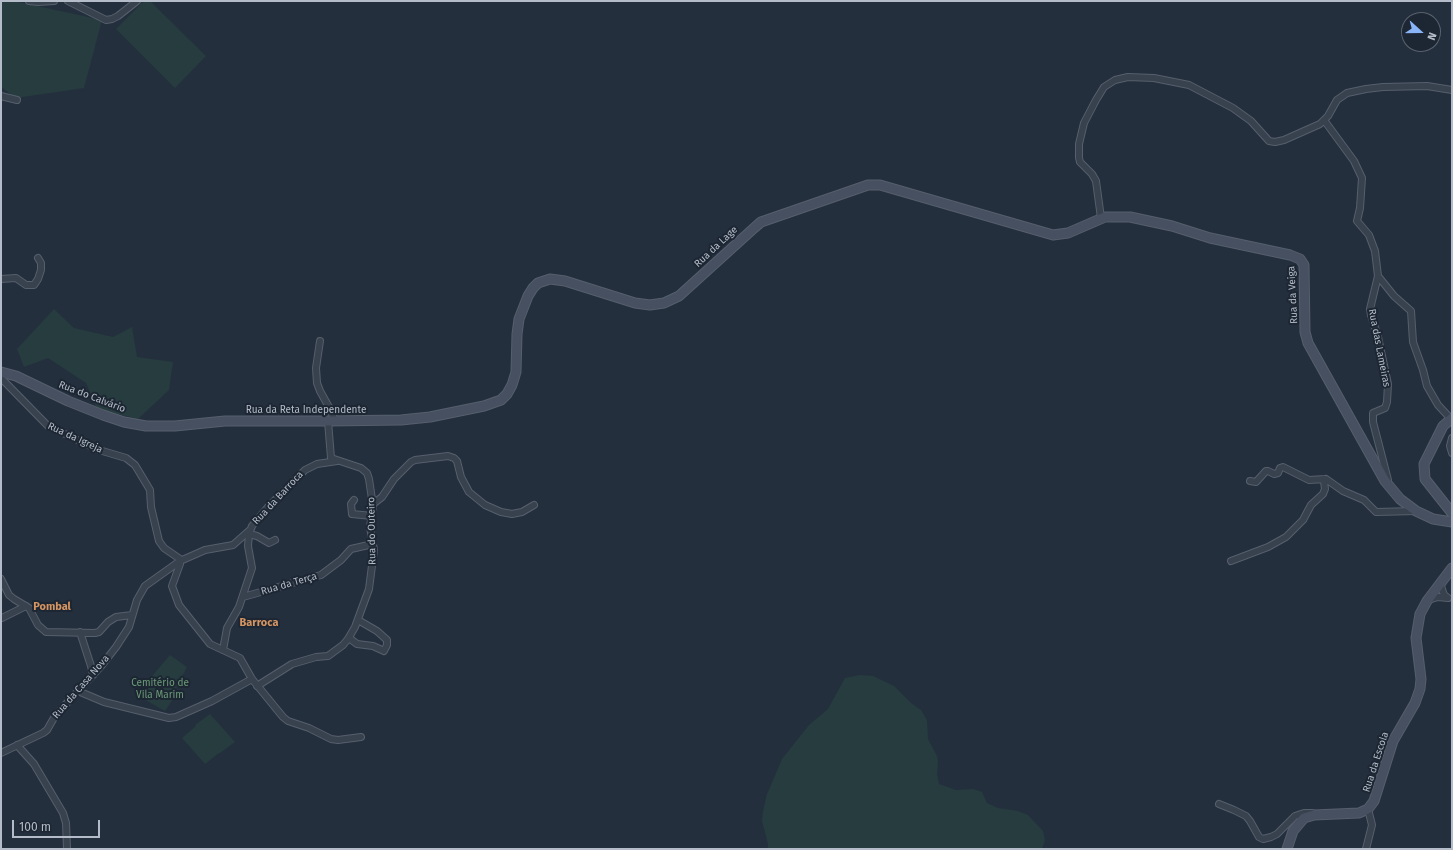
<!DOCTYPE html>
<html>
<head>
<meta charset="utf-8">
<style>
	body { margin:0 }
	#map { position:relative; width:1453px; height:850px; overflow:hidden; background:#242f3e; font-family:"Fira Sans",sans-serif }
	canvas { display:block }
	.frame { position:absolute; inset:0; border:2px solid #b4bcc9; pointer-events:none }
	.north { position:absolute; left:1401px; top:12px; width:40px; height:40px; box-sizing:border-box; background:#1d2633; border:1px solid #59626f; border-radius:50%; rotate:111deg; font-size:11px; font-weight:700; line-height:16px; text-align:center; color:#b4bcc9 }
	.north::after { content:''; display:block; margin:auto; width:14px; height:18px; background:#8ab4f8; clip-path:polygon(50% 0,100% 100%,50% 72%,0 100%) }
	.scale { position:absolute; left:12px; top:820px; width:88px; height:18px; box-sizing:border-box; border:2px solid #b4bcc9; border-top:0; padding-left:5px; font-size:12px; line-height:14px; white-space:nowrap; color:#b4bcc9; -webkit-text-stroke:3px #1d2633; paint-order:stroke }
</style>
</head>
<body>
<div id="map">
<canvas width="1453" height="850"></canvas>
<div class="frame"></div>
<div class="north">N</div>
<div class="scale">100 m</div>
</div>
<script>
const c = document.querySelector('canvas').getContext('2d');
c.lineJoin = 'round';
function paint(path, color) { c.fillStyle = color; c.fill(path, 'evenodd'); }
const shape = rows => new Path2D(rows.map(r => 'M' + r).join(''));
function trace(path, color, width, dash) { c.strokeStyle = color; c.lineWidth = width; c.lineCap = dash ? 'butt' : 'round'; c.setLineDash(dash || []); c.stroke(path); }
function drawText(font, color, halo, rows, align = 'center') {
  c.font = font + ' "Fira Sans",sans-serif'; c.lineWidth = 4; c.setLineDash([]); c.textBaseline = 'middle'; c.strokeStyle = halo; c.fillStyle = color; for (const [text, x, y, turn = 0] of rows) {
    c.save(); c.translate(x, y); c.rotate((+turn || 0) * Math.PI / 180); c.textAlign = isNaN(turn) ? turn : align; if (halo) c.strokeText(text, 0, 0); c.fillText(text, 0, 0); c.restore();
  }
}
paint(shape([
	[1,1,14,1,102,20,84,88,16,98,1,87],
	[144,1,150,1,206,56,175,88,116,29],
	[54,309,74,328,113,337,132,327,137,357,173,362,169,390,138,419,97,409,86,383,48,358,24,367,17,349],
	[170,655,187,667,173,694,175,696,165,711,135,694,140,688,142,688],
	[860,675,873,676,894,686,911,703,921,710,927,720,928,739,937,756,938,762,937,774,939,784,956,790,973,789,982,792,987,803,998,808,1018,811,1028,815,1043,831,1045,840,1042,849,768,849,768,844,762,821,763,811,767,794,782,759,809,725,828,709,845,678],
	[210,714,235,742,220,753,219,753,205,764,182,738,196,726,195,725]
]), '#263c3f');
const street = shape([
	[29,1,38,2,54,1],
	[68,1,106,20,112,19,118,16,137,1],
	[1,96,17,100],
	[1324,120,1354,161,1362,178,1360,208,1357,221,1369,235,1375,251,1378,276,1370,309,1371,315,1378,337,1388,384,1387,402,1385,408,1373,413,1373,422,1388,480],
	[1101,218,1096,181,1092,174,1080,162,1079,158,1079,144,1084,123,1096,100,1104,87,1115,80,1128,77,1154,78,1189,85,1233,108,1251,121,1269,141,1275,142,1284,140,1320,124,1328,116,1337,100,1347,93,1366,89,1383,87,1427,86,1452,90],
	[1378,276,1394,296,1411,311,1413,342,1423,370,1427,386,1438,405,1451,419,1452,422],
	[1,279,16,278,26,285,34,285,38,279,41,270,41,263,38,258],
	[320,341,316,368,317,383,320,391,330,409,335,421],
	[1,378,48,426,99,450,126,458,135,465,150,490,151,507,159,541,164,548,180,559,180,564,172,586,179,605,210,644,240,658,252,679,283,717,288,721,309,728,331,739,338,740,361,737],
	[1452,438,1450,446,1452,453],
	[1250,481,1256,482,1266,471,1268,471,1274,474,1278,473,1280,468,1283,467,1309,480,1325,479],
	[354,500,351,504,352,514,372,516],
	[373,504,382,497,394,479,411,462,415,460,448,456,454,458,457,461,461,477,469,492,485,505,501,512,512,514,522,512,534,505],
	[249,534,257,536,269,543,275,540],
	[1231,561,1268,547,1286,537,1303,520,1311,505,1323,494,1325,489,1324,481,1326,479,1343,491,1364,500,1376,512,1416,511],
	[1,579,9,595,14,599,29,608,38,625,46,632,95,633,99,632,108,622,116,617,132,615],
	[243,597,321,575,341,560,351,549,373,544],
	[1428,600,1438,597,1448,598,1444,595,1440,583],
	[2,618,26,606],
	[80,632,91,666,93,675],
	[349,638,357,644,373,646,384,651,387,645,387,640,377,631,358,620],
	[223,650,227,628,239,607,252,568,248,546,249,534,252,526,268,507,305,470,317,464,337,461],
	[257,686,292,664,316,657,328,656,343,645,348,639,355,627,369,589,374,550,370,527,373,506,369,479,367,473,361,468,331,458,328,421],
	[78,691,104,702,169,718,176,717,212,701,252,679],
	[17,745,34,764,63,813,66,823,67,849],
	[1,753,43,733,47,730,55,716,102,665,116,647,129,627,137,600,145,586,180,561,205,550,233,545,250,530],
	[1219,804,1234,810,1246,816,1250,821,1259,837,1263,839,1271,837,1277,834,1295,816,1304,813,1312,813],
	[1366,849,1372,825,1368,809]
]);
const secondary = shape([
	[1,372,16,376,68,401,103,415,124,422,146,426,175,426,225,421,328,421,401,420,430,417,484,406,501,400,507,394,512,385,516,372,517,334,519,319,528,296,533,288,538,283,550,279,565,281,635,303,650,305,664,303,679,296,753,229,761,222,868,185,880,185,1053,235,1068,233,1105,217,1130,217,1172,226,1210,238,1290,255,1300,259,1304,265,1305,332,1308,343,1385,481,1400,499,1416,511,1433,519,1452,522],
	[1452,418,1443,426,1424,464,1425,479,1452,513],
	[1287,849,1293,831,1304,818,1314,815,1359,813,1368,809,1374,801,1393,741,1415,703,1420,689,1421,679,1416,638,1420,614,1427,601,1452,568]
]);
trace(street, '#565f6c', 8);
trace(secondary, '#565f6c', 11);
trace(street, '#38414e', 6);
trace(secondary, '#465061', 9);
drawText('10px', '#b4bcc9', '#1d2633', [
	["Rua da Lage",716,247,-43],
	["Rua da Veiga",1293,295,-93],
	["Rua das Lameiras",1379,348,79],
	["Rua do Calvário",92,397,21],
	["Rua da Reta Independente",306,410],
	["Rua da Igreja",75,438,25],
	["Rua da Barroca",278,498,-47],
	["Rua do Outeiro",372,531,-91],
	["Rua da Terça",289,584,-16],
	["Rua da Casa Nova",81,687,-49],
	["Rua da Escola",1376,762,-72]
]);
drawText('10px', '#6b9a76', '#1d2633', [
	["Cemitério de",160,683],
	["Vila Marim",160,695]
]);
drawText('bold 11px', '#d59563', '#1d2633', [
	["Pombal",52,607],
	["Barroca",259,623]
]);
</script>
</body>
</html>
